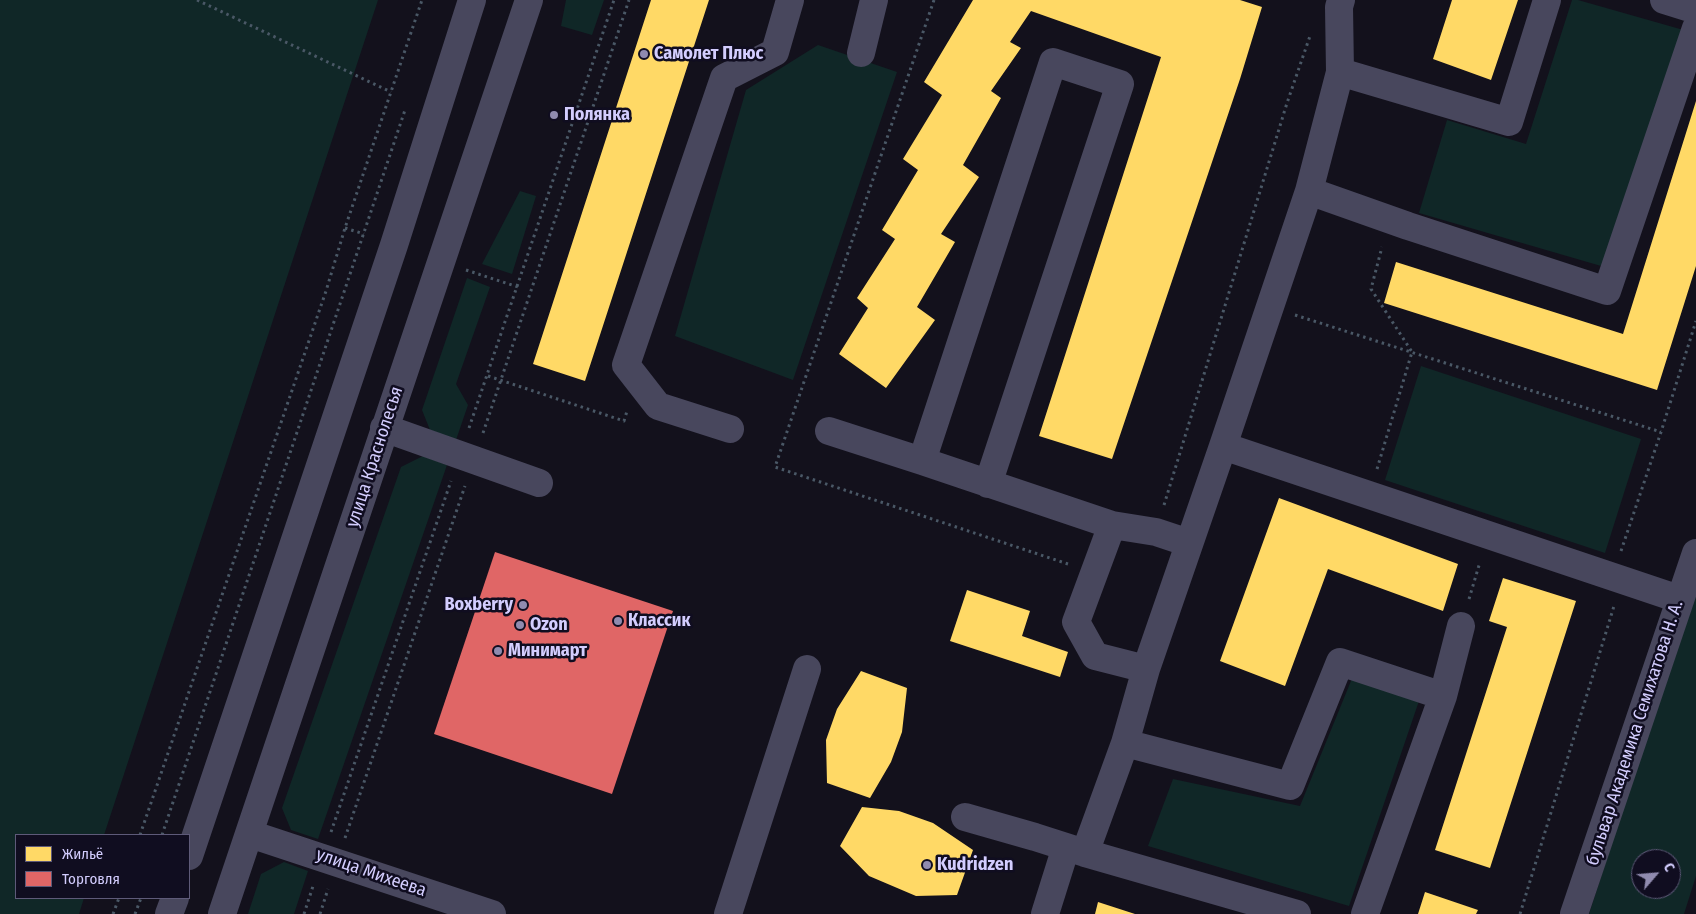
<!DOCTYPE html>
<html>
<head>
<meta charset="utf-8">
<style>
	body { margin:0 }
	#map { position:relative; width:1696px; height:914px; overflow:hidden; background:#13111c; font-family:"Fira Sans Condensed",sans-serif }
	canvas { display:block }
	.legend { position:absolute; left:15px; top:834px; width:175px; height:65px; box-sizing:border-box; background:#100d20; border:1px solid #5e5a79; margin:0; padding:6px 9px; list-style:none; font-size:15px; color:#d3cdfe }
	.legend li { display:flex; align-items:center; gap:10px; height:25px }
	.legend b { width:25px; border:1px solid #5e5a79 }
	.north { position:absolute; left:1631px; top:849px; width:50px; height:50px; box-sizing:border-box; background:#100d20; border:1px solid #5e5a79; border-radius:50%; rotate:63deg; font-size:14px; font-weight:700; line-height:20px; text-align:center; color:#d3cdfe }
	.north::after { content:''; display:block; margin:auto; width:18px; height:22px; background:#908baf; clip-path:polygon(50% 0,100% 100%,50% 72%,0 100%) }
</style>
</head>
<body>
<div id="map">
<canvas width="1696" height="914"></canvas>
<ul class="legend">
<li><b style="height:14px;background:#ffd966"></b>Жильё</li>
<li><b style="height:14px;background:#e06666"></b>Торговля</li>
</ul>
<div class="north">С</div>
</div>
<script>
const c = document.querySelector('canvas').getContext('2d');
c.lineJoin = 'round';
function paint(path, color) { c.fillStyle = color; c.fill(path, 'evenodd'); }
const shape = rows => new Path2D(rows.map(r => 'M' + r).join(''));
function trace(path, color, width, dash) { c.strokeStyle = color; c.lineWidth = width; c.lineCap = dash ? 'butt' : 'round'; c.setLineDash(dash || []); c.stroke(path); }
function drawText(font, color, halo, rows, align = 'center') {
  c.font = font + ' "Fira Sans Condensed",sans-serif'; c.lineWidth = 5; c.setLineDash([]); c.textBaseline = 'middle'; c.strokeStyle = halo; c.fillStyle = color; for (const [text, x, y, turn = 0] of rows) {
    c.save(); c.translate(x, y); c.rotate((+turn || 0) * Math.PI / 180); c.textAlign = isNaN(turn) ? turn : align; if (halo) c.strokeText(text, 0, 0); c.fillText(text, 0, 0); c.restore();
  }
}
paint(shape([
	[0,0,378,0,104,835,16,835,16,898,84,898,79,914,0,914],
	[566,0,604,0,592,35,561,26],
	[1572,0,1578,0,1687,31,1608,268,1419,213,1447,120,1526,144],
	[818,45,897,72,793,380,675,336,746,90],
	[520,191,536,196,512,274,482,264],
	[467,278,490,287,456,384,468,405,456,440,430,430,422,410],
	[1421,366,1641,439,1605,553,1385,480],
	[423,456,447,465,318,839,291,830,282,808,401,467],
	[1696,584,1696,876,1684,914,1589,914],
	[1641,859,1671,859,1671,889,1641,889],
	[1353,676,1420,698,1349,906,1148,846,1173,779,1300,806],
	[284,862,308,871,294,914,248,914,261,874]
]), '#102727');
paint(shape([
	[651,0,709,0,585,381,533,364],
	[973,0,1240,0,1262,7,1240,79,1112,459,1039,436,1161,57,1031,11,1010,42,1021,48,991,91,1001,98,963,165,979,177,941,234,955,242,917,307,935,320,886,388,839,354,868,308,857,298,895,239,882,230,918,170,903,159,942,95,924,82],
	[1452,0,1518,0,1491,80,1433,59],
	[1696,101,1696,266,1657,390,1384,303,1396,262,1623,334],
	[1279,498,1458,564,1443,611,1328,569,1285,686,1220,661],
	[1503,578,1576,601,1490,868,1435,850,1507,627,1489,621],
	[967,590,1030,611,1022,636,1068,652,1060,677,950,641],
	[861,671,907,688,902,732,891,762,870,798,827,783,826,740,837,709],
	[862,807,899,811,933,823,973,850,957,895,916,896,869,876,840,846],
	[1425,892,1478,910,1476,914,1418,914],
	[1098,902,1135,914,1095,914]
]), '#ffd966');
paint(shape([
	[495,552,673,611,612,794,434,734]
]), '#e06666');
trace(shape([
	[197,0,391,92],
	[934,0,775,467,1068,564],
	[345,228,364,234],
	[466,270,518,287],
	[1295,315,1661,432],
	[488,376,624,421,627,411],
	[469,428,614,0],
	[483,433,629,0],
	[1377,469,1412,352,1371,289,1382,247],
	[1164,505,1287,103,1310,36],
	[1621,551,1661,432,1696,321],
	[1469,599,1480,562],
	[331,832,451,481],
	[140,835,326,291,345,228,422,0],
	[162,835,405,110],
	[345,838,465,486],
	[113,914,119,898],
	[135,914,141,898],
	[304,914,314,883],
	[320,914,328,889],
	[1520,914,1614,606]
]), '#4a5866', 3, [2.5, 4]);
trace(shape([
	[1664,0,1696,10],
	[861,53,874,0],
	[1340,72,1509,122,1547,0],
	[1309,191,1408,226,1607,291,1696,28],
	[384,428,539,483],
	[730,429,658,406,626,365,724,78,775,52,790,0],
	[829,431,922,461,1112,525,1156,532,1189,543],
	[1223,446,1679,599],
	[922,461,1053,62,1120,84,988,484],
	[1112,525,1076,622,1095,656,1146,669],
	[1125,743,1290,786,1340,662,1443,696],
	[965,817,1035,837,1085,853,1297,914],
	[250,834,492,914],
	[1085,853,1125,743,1146,669,1223,446,1309,191,1340,72,1339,7,1341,0],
	[189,856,394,245,472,0],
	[169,914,175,898],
	[222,914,529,0],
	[728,914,807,669],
	[1045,914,1066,847],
	[1365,914,1443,696,1461,626],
	[1574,914,1696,553]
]), '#48475d', 28);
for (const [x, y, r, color] of [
	[644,54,5,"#908baf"],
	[554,115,5,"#908baf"],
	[523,605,5,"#908baf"],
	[618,621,5,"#908baf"],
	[520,625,5,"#908baf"],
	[498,651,5,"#908baf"],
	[927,865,5,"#908baf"]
]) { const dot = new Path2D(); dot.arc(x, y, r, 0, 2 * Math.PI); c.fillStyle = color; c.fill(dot); trace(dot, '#100d20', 2); }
drawText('bold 18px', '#d3cdfe', '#100d20', [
	["Самолет Плюс",654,54],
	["Полянка",564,115],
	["Boxberry",513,605,"right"],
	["Классик",628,621],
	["Ozon",530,625],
	["Минимарт",508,651],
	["Kudridzen",937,865]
], 'left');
drawText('18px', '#d3cdfe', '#100d20', [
	["улица Краснолесья",375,457,-72],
	["бульвар Академика Семихатова Н. А.",1635,733,-72],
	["улица Михеева",371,873,19]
]);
</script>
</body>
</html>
